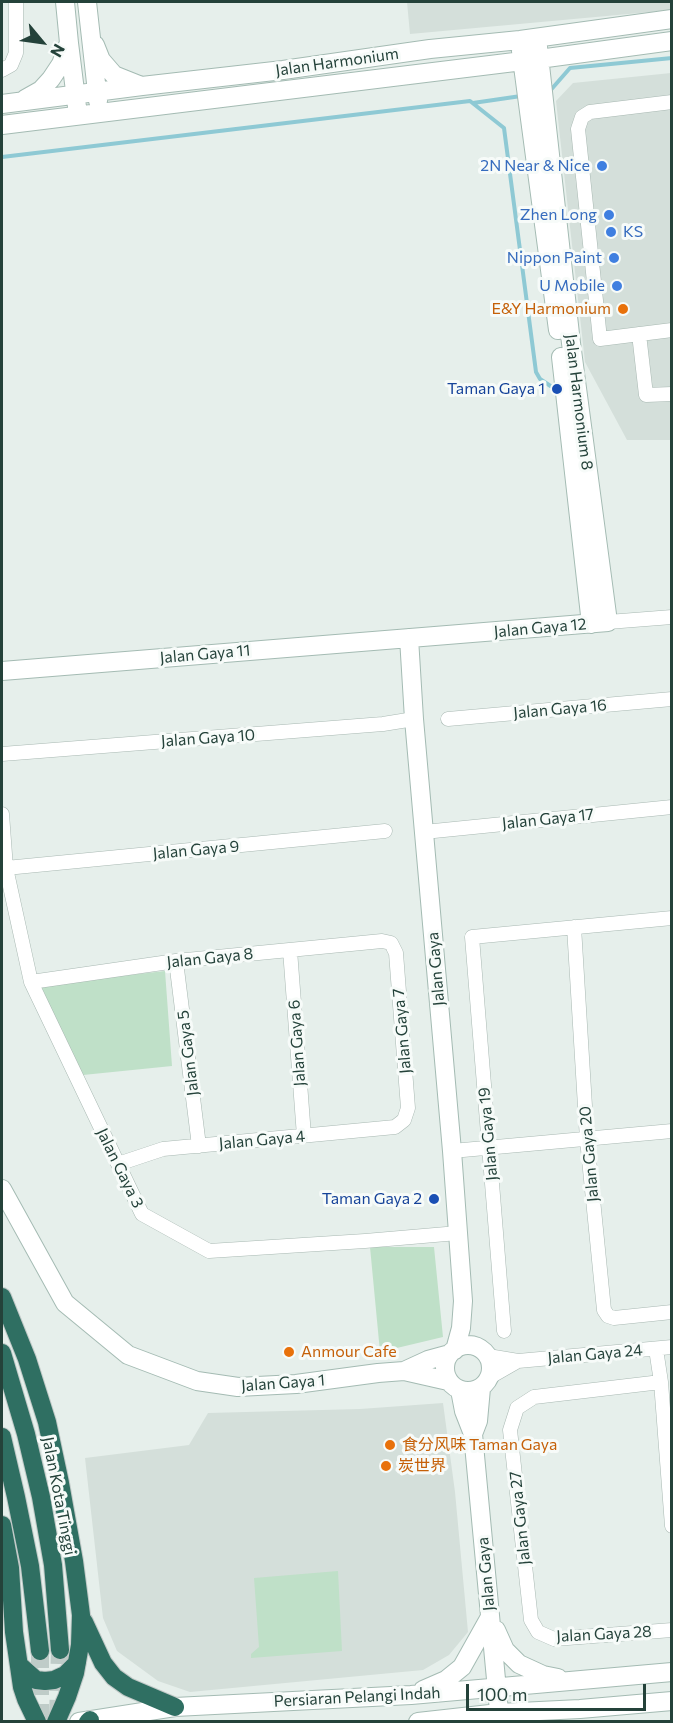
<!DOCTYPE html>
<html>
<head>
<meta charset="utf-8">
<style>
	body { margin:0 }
	#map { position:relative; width:673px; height:1723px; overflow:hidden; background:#e6efeb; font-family:Commissioner,sans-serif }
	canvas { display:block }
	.frame { position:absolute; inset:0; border:3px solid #24423a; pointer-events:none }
	.north { position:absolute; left:12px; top:12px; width:60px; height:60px; -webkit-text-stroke:4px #f7fbf9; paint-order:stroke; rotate:119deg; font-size:16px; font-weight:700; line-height:24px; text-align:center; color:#24423a }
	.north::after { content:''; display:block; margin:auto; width:21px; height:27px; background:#24423a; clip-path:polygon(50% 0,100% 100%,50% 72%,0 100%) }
	.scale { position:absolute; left:466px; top:1684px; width:180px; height:27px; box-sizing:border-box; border:3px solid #24423a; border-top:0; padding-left:8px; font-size:18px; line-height:21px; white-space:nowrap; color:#24423a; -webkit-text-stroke:4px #f7fbf9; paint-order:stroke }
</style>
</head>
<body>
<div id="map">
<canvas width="673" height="1723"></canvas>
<div class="frame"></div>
<div class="north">N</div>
<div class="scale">100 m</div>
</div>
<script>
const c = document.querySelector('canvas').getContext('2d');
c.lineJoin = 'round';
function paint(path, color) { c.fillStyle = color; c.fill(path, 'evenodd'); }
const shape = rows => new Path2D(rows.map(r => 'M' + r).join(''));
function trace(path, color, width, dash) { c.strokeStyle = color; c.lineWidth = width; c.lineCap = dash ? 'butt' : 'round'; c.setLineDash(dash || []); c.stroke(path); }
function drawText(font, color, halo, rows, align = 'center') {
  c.font = font + ' Commissioner,"Noto Sans SC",sans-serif'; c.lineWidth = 6; c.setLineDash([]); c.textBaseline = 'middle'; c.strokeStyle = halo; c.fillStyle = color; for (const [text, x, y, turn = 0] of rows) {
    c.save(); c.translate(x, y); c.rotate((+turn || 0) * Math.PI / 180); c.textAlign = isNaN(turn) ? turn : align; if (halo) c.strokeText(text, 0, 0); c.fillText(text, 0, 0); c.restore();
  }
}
paint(shape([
	[407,2,671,2,672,10,410,34],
	[671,73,671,440,627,440,585,362,556,101,573,83],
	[443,1403,455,1492,468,1632,449,1655,423,1670,190,1692,158,1681,117,1651,103,1618,85,1458,189,1445,208,1413,360,1409]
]), '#d4dfda');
paint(shape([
	[165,971,172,1066,83,1075,40,985],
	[370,1247,434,1247,443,1337,380,1352],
	[338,1571,342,1651,251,1658,251,1654,259,1647,254,1578]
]), '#bfe0c8');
trace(shape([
	[549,92,570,68,672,58],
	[473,103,521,96],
	[2,157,470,101,504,128,536,372,540,379,552,387]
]), '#8ec9d4', 4);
trace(shape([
	[58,1718,60,1650],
	[40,1722,40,1651]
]), '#bfccc8', 18, [18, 9]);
const street = shape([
	[2,70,11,65,16,53,16,2],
	[672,102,590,112,582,117,578,129,600,339,672,330],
	[639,334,646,395,672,394],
	[608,622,672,617],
	[448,719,672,699],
	[2,754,383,724,414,719],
	[2,814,6,868,31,982,142,1214,209,1251,365,1241,458,1233],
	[424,832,672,807],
	[6,868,385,831],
	[574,927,587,1139,604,1310,608,1316,614,1318,672,1312],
	[290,950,304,1136],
	[176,961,199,1146],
	[31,982,176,961,382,941,391,943,396,953,408,1108,404,1120,395,1127,163,1149,118,1164],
	[452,1151,672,1131],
	[504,1331,472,937,672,918],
	[656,1349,661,1382,672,1526],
	[488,1356,518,1361,672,1347],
	[490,1377,518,1361],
	[661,1382,534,1397,517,1408,510,1430,531,1620,538,1632,554,1639,672,1630]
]);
const secondary = shape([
	[65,2,69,43,77,107],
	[87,2,98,101],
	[95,45,101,60,114,75,139,85],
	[521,51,558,330],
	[25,99,41,90,51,79,61,64,68,45],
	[2,104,142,86,283,70,430,49,520,40,672,19],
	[2,125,539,59,672,41],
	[561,357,591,624],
	[409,638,414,719,452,1151,463,1301,461,1328,455,1350],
	[2,671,608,622,571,343,537,38],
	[2,1189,65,1303,128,1355,197,1381,238,1387,296,1384,378,1373,404,1371,448,1381],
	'445 1368a23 23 0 1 1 46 0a23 23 0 1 1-46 0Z',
	[404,1371,428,1360,450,1354],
	[460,1390,464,1411,473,1434,500,1722],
	[473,1434,478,1421,481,1388],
	[496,1630,505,1650,519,1664,543,1675,558,1678],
	[423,1690,446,1680,462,1667,490,1617],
	[79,1722,175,1707,411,1695,672,1672],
	[418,1722,499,1713,580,1709,672,1701]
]);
const highway = shape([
	[2,1297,27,1359,47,1422,60,1483,74,1561,81,1615,80,1645,75,1673,67,1697,56,1722],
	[2,1353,26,1434,41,1497,53,1565,60,1650],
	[2,1437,16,1497,30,1566,40,1651],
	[2,1525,10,1568,14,1632,22,1687,26,1699,37,1722],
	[84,1622,103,1663,114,1677,128,1687,175,1707],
	[19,1665,36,1680,45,1681,54,1680,65,1675,77,1663],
	[88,1722,90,1720]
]);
trace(street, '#a8b8b2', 15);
trace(secondary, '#a4bbb3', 20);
trace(highway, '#c2cac8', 20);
trace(street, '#fff', 14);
trace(secondary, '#fff', 18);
trace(highway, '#2f6f62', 18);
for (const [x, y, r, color] of [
	[602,166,6,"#3f7fe0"],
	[609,215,6,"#3f7fe0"],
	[611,232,6,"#3f7fe0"],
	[614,258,6,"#3f7fe0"],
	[617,286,6,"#3f7fe0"],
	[623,309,6,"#e8710a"],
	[557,389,6,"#1a4fb4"],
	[434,1199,6,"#1a4fb4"],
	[289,1352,6,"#e8710a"],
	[390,1445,6,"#e8710a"],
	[386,1466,6,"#e8710a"]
]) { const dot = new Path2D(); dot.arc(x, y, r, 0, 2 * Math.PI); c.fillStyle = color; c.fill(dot); trace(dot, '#f7fbf9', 2); }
drawText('16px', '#24423a', '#f7fbf9', [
	["Jalan Harmonium",337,62,-8],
	["Jalan Harmonium 8",579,402,83],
	["Jalan Gaya 12",540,628,-5],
	["Jalan Gaya 11",205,654,-5],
	["Jalan Gaya 16",560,709,-5],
	["Jalan Gaya 10",208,738,-4],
	["Jalan Gaya 17",548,819,-6],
	["Jalan Gaya 9",196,850,-5],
	["Jalan Gaya 8",210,958,-6],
	["Jalan Gaya",436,969,-95],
	["Jalan Gaya 7",402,1031,-95],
	["Jalan Gaya 6",297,1043,-94],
	["Jalan Gaya 5",188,1053,-97],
	["Jalan Gaya 19",488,1134,-95],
	["Jalan Gaya 4",262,1140,-5],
	["Jalan Gaya 20",589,1154,-95],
	["Jalan Gaya 3",120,1168,64],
	["Jalan Gaya 24",595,1354,-5],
	["Jalan Gaya 1",283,1383,-4],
	["Jalan Kota Tinggi",59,1496,79],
	["Jalan Gaya 27",520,1518,-96],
	["Jalan Gaya",486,1574,-95],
	["Jalan Gaya 28",604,1634,-3],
	["Persiaran Pelangi Indah",357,1697,-3]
]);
drawText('16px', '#366cbe', '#f7fbf9', [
	["2N Near & Nice",590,166],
	["Zhen Long",597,215],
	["KS",623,232,"left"],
	["Nippon Paint",602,258],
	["U Mobile",605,286]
], 'right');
drawText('16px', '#c56008', '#f7fbf9', [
	["E&Y Harmonium",611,309,"right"],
	["Anmour Cafe",301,1352],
	["食分风味 Taman Gaya",402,1445],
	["炭世界",398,1466]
], 'left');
drawText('16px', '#164399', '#f7fbf9', [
	["Taman Gaya 1",545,389],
	["Taman Gaya 2",422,1199]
], 'right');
</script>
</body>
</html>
